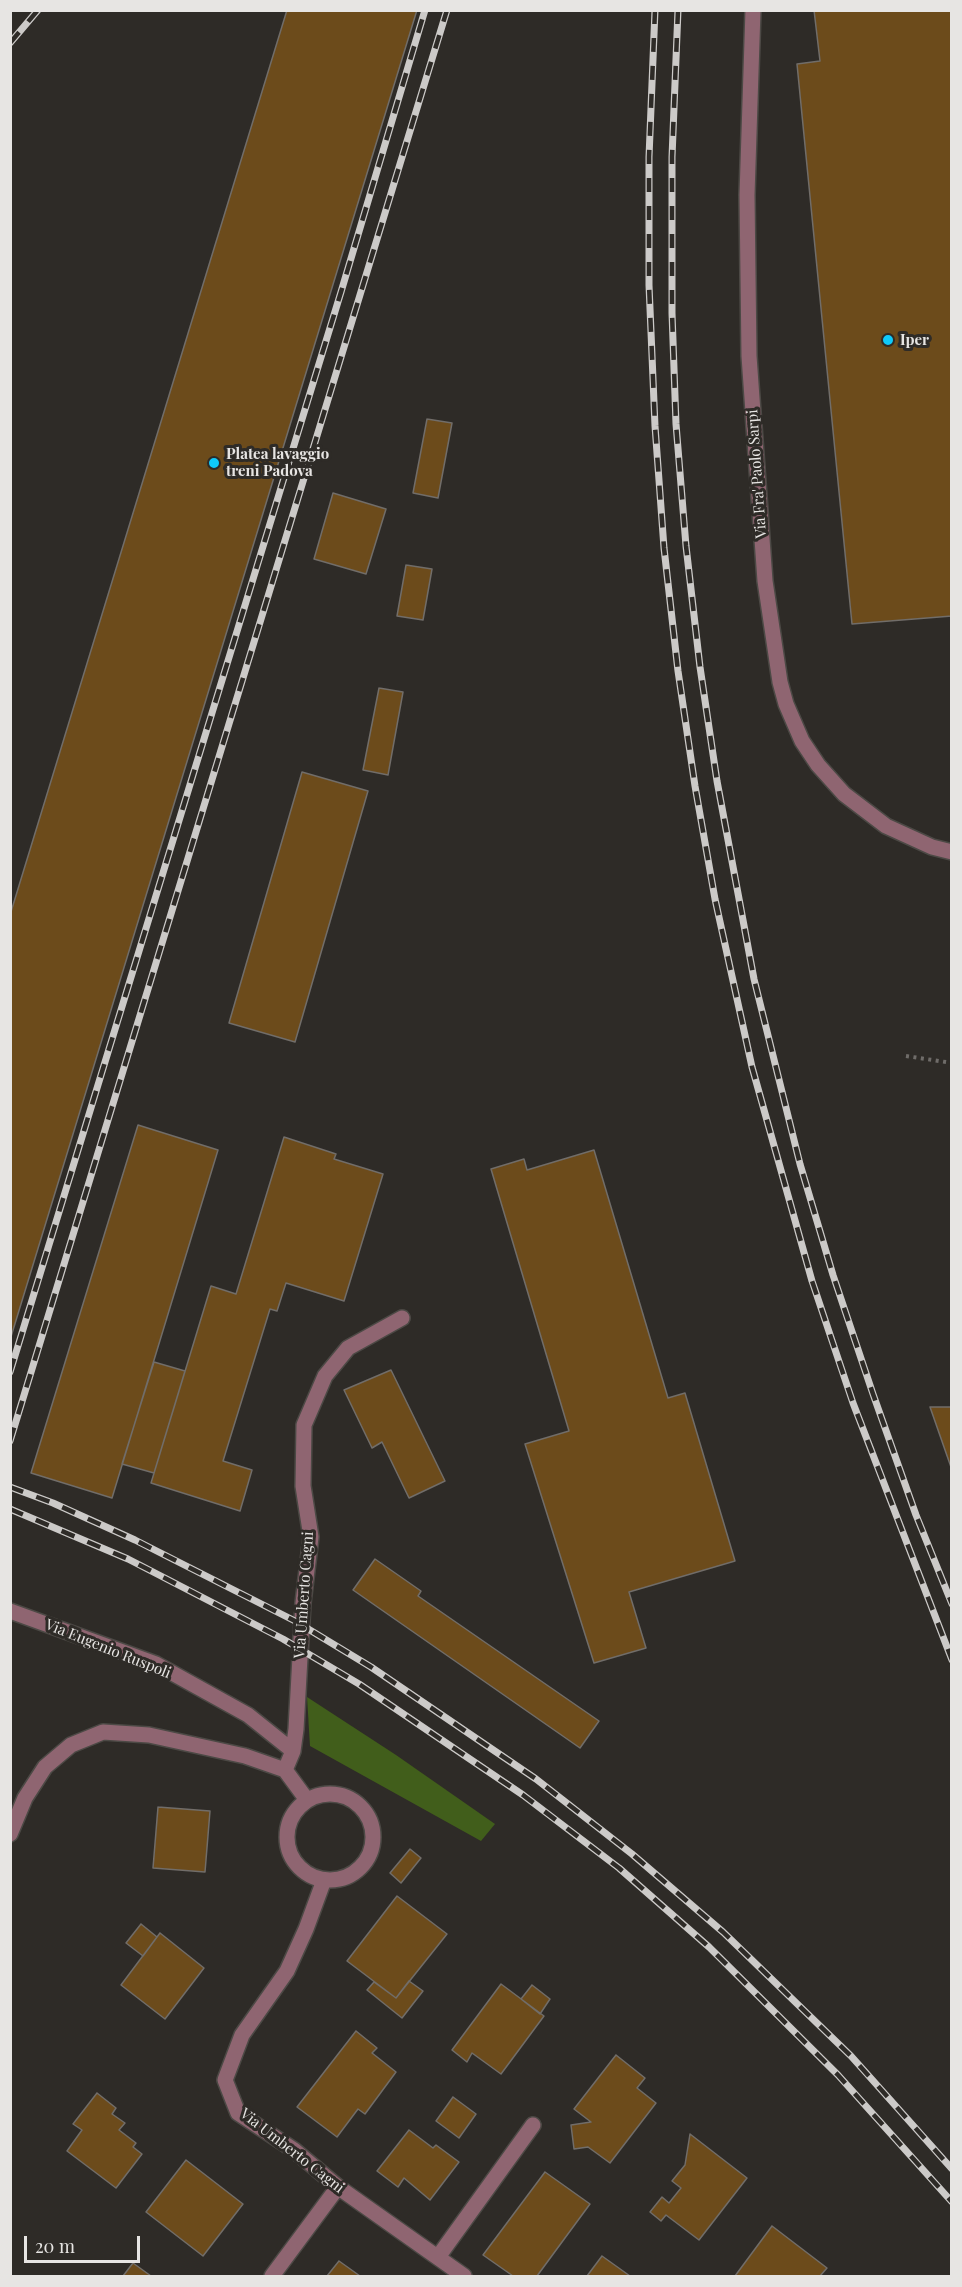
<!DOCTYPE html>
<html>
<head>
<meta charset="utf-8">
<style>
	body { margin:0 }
	#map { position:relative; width:962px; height:2287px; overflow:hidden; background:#2e2b27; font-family:"Playfair Display",serif }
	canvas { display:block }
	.frame { position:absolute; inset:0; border:12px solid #e7e5e3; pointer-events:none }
	.scale { position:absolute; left:24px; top:2236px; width:116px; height:27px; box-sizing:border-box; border:3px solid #e7e5e3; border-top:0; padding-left:8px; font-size:18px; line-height:21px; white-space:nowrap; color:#e7e5e3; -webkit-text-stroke:4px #2e2b27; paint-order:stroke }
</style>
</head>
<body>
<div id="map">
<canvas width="962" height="2287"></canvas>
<div class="frame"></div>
<div class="scale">20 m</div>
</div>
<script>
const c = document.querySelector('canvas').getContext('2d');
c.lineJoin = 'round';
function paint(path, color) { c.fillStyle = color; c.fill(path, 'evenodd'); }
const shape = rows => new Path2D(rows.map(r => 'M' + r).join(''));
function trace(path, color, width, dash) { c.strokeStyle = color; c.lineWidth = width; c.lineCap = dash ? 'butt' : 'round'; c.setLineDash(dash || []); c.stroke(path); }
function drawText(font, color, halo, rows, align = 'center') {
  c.font = font + ' "Playfair Display",serif'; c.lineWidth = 6; c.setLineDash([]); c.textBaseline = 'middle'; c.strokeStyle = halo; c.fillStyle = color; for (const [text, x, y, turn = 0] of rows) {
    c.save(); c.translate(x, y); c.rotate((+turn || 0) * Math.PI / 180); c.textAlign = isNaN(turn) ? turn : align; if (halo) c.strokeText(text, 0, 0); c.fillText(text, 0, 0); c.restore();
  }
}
paint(shape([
	[307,1697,396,1755,495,1824,481,1841,310,1746]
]), '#415e1b');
const building = shape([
	[287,10,417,10,10,1340,10,915,287,10],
	[814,10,952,10,952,616,852,624,797,64,820,61,814,10],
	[427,419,452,423,438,498,413,493,427,419],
	[333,493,386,509,366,574,314,559,333,493],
	[406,565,432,569,423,620,397,616,406,565],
	[379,688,403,692,388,775,363,770,379,688],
	[302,772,368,791,295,1042,229,1023,302,772],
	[138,1125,218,1150,112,1498,31,1473,138,1125],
	[284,1137,336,1154,334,1159,383,1174,344,1301,286,1283,277,1311,270,1309,223,1461,252,1470,240,1511,151,1483,211,1286,236,1294,284,1137],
	[594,1150,668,1398,685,1393,735,1561,629,1592,646,1648,594,1663,525,1444,569,1431,491,1169,524,1159,527,1170,594,1150],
	[154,1362,185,1371,154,1473,122,1464,154,1362],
	[391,1370,445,1481,409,1498,382,1442,372,1448,344,1390,391,1370],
	[930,1407,952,1407,952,1470,930,1407],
	[375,1559,421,1591,418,1596,599,1721,580,1748,353,1590,375,1559],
	[158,1807,210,1811,205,1872,153,1868,158,1807],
	[410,1849,421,1858,401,1883,390,1873,410,1849],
	[397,1896,447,1934,396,1998,347,1961,397,1896],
	[141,1924,157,1937,143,1956,126,1943,141,1924],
	[160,1933,204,1968,165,2019,121,1985,160,1933],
	[409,1981,423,1991,402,2018,367,1990,374,1982,396,1998,409,1981],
	[501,1984,544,2016,501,2074,472,2053,467,2062,452,2050,501,1984],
	[532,1985,550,1999,540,2014,521,1999,532,1985],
	[356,2031,377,2048,372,2053,396,2072,365,2114,358,2109,337,2137,297,2107,356,2031],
	[616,2055,645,2078,637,2088,656,2103,610,2163,588,2147,574,2149,571,2125,591,2122,574,2109,616,2055],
	[97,2093,116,2108,112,2114,125,2123,119,2130,136,2143,133,2147,142,2154,116,2188,67,2151,82,2130,73,2124,97,2093],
	[453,2097,476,2114,459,2138,436,2121,453,2097],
	[409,2130,433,2148,436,2145,459,2162,430,2200,404,2178,398,2187,377,2171,409,2130],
	[690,2134,747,2178,699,2240,666,2215,661,2221,650,2212,662,2197,669,2203,681,2188,672,2181,685,2165,690,2134],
	[186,2160,243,2204,203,2256,146,2212,186,2160],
	[545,2172,590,2204,537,2276,513,2276,483,2255,545,2172],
	[772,2226,827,2268,820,2276,735,2276,772,2226],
	[602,2256,630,2276,587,2276,602,2256],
	[339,2261,360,2276,327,2276,339,2261],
	[133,2263,151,2276,123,2276,133,2263]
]);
paint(building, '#6c4b1b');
trace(building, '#716d69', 1.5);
const minor = shape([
	[753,10,747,195,749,356,765,581,780,682,786,704,802,741,818,765,844,794,886,826,932,847,952,852],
	[10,1611,156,1664,248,1715,293,1751],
	[285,1770,293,1751,296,1729,303,1603,311,1537,303,1486,304,1425,325,1376,348,1348,402,1318],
	'287 1837a43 43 0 1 1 86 0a43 43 0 1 1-86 0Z',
	[10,1834,25,1798,45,1767,71,1745,103,1732,149,1735,245,1756,285,1770,307,1800],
	[324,1880,306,1929,287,1971,242,2035,225,2080,238,2113,294,2150,338,2187,464,2276],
	[438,2257,533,2125],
	[272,2276,338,2187]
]);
trace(minor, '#4c4945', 18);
trace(shape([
	[906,1056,952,1063]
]), '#6f6c69', 4, [3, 4.5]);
trace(minor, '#8f6571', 15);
const rail = shape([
	[655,10,649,157,649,285,655,426,664,548,678,671,695,786,715,899,752,1067,812,1281,853,1403,952,1660],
	[678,10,672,157,672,313,676,424,686,546,700,667,717,781,754,979,800,1164,833,1275,873,1394,916,1515,952,1604],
	[10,43,38,10],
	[10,1372,341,292,425,10],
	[10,1441,447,10],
	[10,1487,53,1503,135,1540,295,1621,371,1667,536,1779,632,1854,723,1932,851,2056,952,2169],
	[10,1509,128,1559,283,1639,359,1684,523,1795,619,1868,709,1947,838,2075,952,2202]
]);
trace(rail, '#cccac8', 7);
trace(rail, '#2e2b27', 4.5, [14]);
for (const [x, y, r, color] of [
	[888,340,6,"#0fcafa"],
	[214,463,6,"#0fcafa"]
]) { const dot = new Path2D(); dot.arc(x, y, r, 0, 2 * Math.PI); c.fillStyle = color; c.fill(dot); trace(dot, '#2e2b27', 2); }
drawText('bold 15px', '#e7e5e3', '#2e2b27', [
	["Iper",900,340],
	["Platea lavaggio",226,454],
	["treni Padova",226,471]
], 'left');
drawText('15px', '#e7e5e3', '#2e2b27', [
	["Via Fra' Paolo Sarpi",757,474,-94],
	["Via Umberto Cagni",304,1595,-86],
	["Via Eugenio Ruspoli",108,1649,22],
	["Via Umberto Cagni",292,2151,38]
]);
</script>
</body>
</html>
